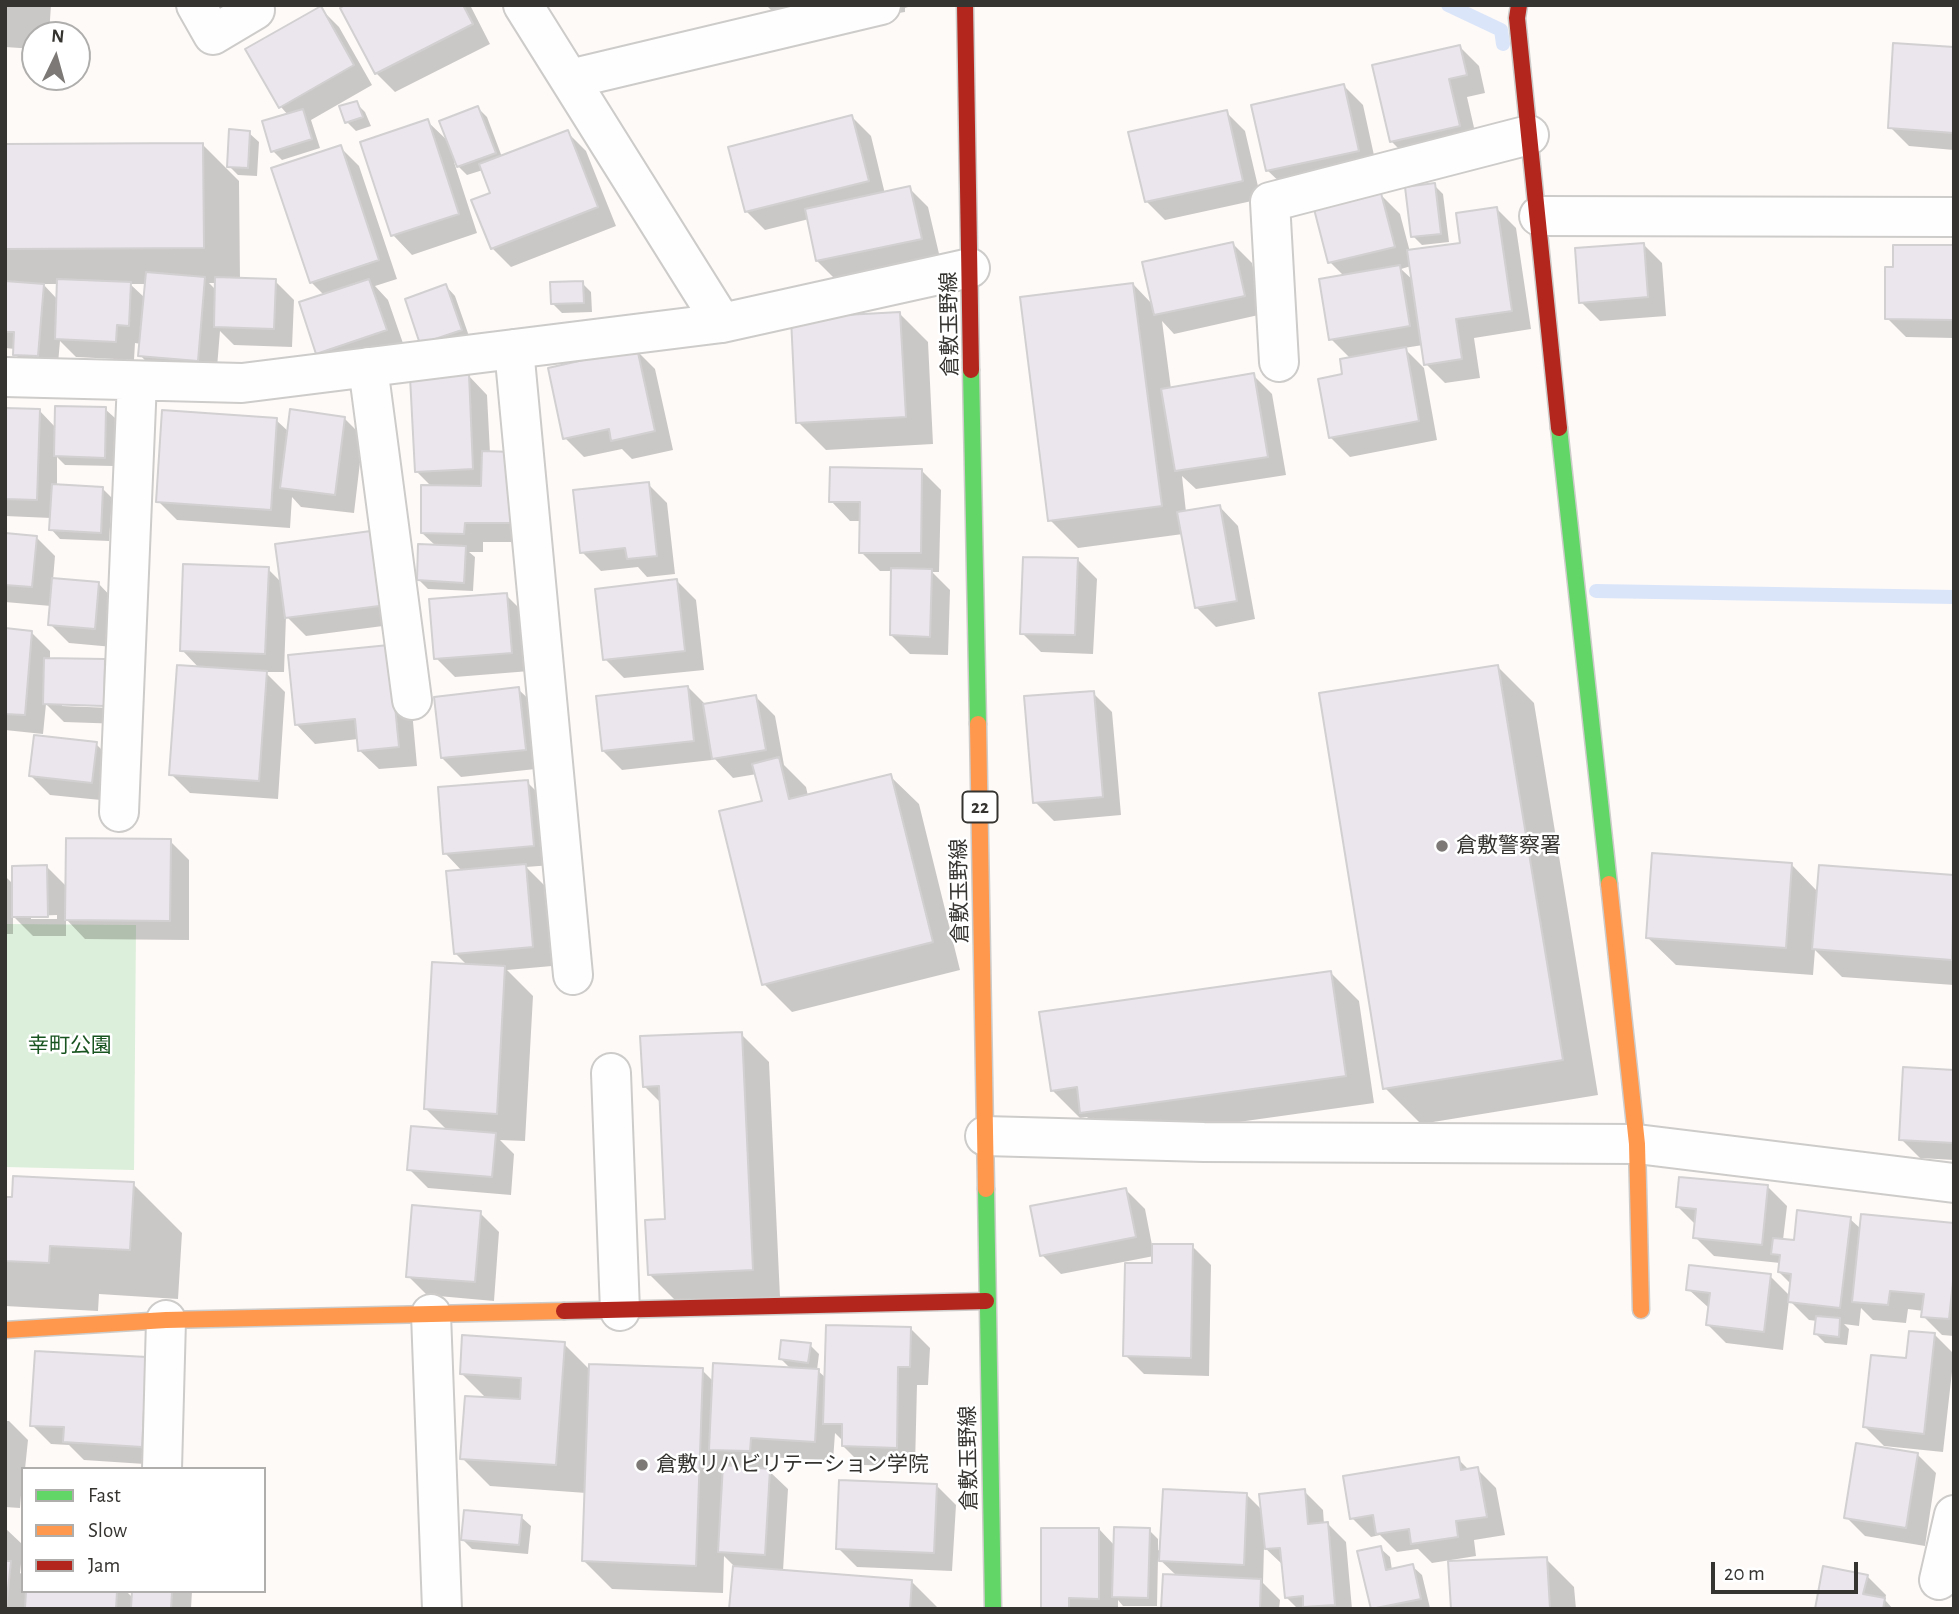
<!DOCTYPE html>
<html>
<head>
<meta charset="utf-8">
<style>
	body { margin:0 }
	#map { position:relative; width:1959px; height:1614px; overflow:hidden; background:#fdfaf8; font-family:"Alegreya Sans",sans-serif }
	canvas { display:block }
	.frame { position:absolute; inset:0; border:7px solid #363431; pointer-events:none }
	.legend { position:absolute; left:21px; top:1467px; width:245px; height:126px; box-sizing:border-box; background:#fff; border:2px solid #afaead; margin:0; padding:9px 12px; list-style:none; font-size:21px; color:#363431 }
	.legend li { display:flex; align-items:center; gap:14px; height:35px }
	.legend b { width:35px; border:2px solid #afaead }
	.north { position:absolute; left:21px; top:21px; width:70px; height:70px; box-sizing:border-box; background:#fff; border:2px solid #afaead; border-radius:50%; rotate:5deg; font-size:19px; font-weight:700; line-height:28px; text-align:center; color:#363431 }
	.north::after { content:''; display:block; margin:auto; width:24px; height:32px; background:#7c7977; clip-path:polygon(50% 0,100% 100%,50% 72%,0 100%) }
	.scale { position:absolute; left:1711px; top:1562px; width:147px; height:32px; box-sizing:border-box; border:4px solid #363431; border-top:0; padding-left:9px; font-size:21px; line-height:24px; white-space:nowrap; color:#363431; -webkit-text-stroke:5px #fff; paint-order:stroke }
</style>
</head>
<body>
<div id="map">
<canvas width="1959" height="1614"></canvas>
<div class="frame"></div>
<ul class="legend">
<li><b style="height:9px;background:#63d668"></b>Fast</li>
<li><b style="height:9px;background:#ff974d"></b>Slow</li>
<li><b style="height:9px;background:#b3261e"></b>Jam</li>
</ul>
<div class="north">N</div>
<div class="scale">20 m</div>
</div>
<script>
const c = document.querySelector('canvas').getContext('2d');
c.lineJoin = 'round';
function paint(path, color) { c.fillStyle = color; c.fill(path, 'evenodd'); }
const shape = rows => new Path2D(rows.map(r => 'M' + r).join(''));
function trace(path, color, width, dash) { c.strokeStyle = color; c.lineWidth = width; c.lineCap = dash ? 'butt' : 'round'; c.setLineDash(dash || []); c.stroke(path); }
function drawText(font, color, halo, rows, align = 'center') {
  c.font = font + ' "Alegreya Sans","Noto Sans JP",sans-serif'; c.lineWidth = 5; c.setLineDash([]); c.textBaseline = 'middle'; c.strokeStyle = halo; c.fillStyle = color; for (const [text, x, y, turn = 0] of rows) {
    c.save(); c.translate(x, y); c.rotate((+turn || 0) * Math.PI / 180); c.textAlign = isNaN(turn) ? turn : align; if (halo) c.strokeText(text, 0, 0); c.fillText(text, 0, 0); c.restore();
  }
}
paint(shape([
	[5,924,136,925,134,1170,5,1167]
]), '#dcefda');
paint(shape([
	[5,5,51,5,49,35,35,35,35,49,5,47],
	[349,5,470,5,490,44,395,92,376,73],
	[766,5,911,5,911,6,905,8,905,12,791,30],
	[320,8,339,27,372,85,311,120,320,148,282,160,273,151,288,115,281,107,248,50],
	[1460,47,1479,66,1485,93,1467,97,1478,145,1410,160,1391,141],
	[1954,49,1954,150,1909,146,1890,127],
	[1344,86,1363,105,1377,169,1287,189,1267,170],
	[356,103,365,112,371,126,356,131,347,122],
	[478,108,487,117,502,157,567,132,586,151,616,226,511,267,492,248,492,194,483,170,467,175,454,162,477,233,412,255,393,235,362,143,427,121,450,143],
	[1226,112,1245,131,1261,199,1165,220,1146,201],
	[852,117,871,136,885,194,909,188,928,207,940,258,836,280,817,261,809,219,765,230,746,211],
	[249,133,259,142,257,176,238,175,229,166],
	[203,145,239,181,240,280,275,281,294,300,292,347,234,345,220,331,216,380,159,375,140,355,141,344,135,343,134,360,76,357,60,341,57,375,34,373,15,354,15,349,5,348,5,146],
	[209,283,217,283,217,291],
	[43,284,59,284,58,300],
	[130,284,146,284,145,298],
	[340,147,359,166,397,279,375,286,388,300,405,349,336,372,317,353,324,295,311,282],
	[1434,185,1443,194,1449,242,1422,245,1413,236],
	[1381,195,1400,214,1410,252,1462,244,1497,209,1516,228,1531,329,1474,338,1480,378,1445,383,1426,364,1423,345,1404,348,1424,368,1437,440,1350,457,1331,438,1345,376,1351,359,1331,339,1344,276,1330,262],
	[1411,266,1414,281,1401,269],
	[1233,244,1252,263,1263,314,1174,334,1162,321,1171,389,1253,375,1272,394,1286,475,1196,489,1182,476,1186,512,1219,506,1238,526,1255,619,1216,627,1197,608,1183,534,1078,548,1050,520,1133,284,1153,305],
	[1643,244,1662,263,1666,316,1600,321,1581,302],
	[1954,247,1954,338,1906,337,1887,318,1895,268],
	[582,283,591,292,592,312,562,313,552,303],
	[446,286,455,296,470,339,431,352,407,300],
	[900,314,928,342,933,444,826,450,798,422],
	[636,350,655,369,673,450,632,459,622,449,584,457,565,438],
	[468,375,487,395,490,453,532,542,483,542,483,552,469,552,475,557,473,591,428,589,419,580,436,546,422,533,432,487,416,471],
	[5,409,39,410,56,428,105,409,115,418,114,466,65,465,57,457,57,486,102,488,112,498,109,541,60,539,51,529,51,518,5,516],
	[344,418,363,437,354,513,301,507,292,497,290,528,177,520,158,501,276,420,289,432],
	[922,471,941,490,939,572,932,572,950,590,948,655,910,654,891,635,893,571,880,571,861,552,861,521,850,521,831,501],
	[648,484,667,503,675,574,647,577,638,567,601,571,582,552],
	[377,532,406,623,306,636,286,616,284,672,265,672,285,692,278,799,190,793,171,774,200,669,182,650,268,569,282,583],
	[5,535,36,537,55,556,53,580,98,583,117,603,113,647,69,643,50,624,51,606,5,602],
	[1078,560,1097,579,1093,654,1041,652,1022,633],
	[677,581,696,600,704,670,624,678,605,659],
	[506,595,525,614,530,671,455,677,436,658],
	[5,630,31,632,50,651,50,660,104,661,123,680,122,724,64,722,46,704,43,734,5,730],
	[62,703,112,705,112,708,62,706],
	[408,666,417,766,379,769,359,750,358,739,315,744,296,724],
	[1498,667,1534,703,1598,1095,1421,1124,1385,1088],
	[688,687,706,705,756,697,775,716,784,765,806,787,808,796,890,776,919,804,960,970,792,1012,764,984,764,802,757,774,733,778,712,756,712,760,622,770,603,751],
	[518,689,538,708,545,768,461,777,442,758],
	[1093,693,1112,712,1121,815,1054,821,1035,802],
	[96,744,115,763,111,801,50,795,31,776],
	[527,782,546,801,552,865,526,867,544,885,552,966,507,970,533,996,525,1141,500,1140,514,1154,511,1195,428,1188,409,1169,448,1131,425,1108,468,966,456,954,463,872,445,853],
	[170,841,189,860,189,940,85,939,66,919,66,936,33,936,13,916,13,934,5,934,5,876,14,885,47,867,67,887],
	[57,915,57,919,31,919,31,916],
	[1791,864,1818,892,1954,877,1954,985,1842,977,1815,950,1813,975,1676,965,1647,937],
	[1331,973,1359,1001,1374,1103,1110,1140,1087,1117,1080,1118,1052,1090],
	[741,1034,769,1062,780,1297,677,1302,649,1274,666,1221,661,1103,644,1086],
	[1954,1072,1954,1160,1920,1158,1901,1139],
	[133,1184,182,1233,178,1299,99,1294,98,1311,5,1306,5,1198],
	[1768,1187,1787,1206,1783,1240,1795,1241,1850,1219,1861,1229,1954,1224,1954,1336,1942,1335,1923,1316,1924,1311,1908,1309,1906,1323,1873,1320,1861,1308,1859,1326,1844,1324,1849,1329,1847,1345,1825,1343,1816,1334,1817,1321,1809,1320,1789,1300,1783,1350,1726,1343,1707,1324,1709,1308,1688,1289,1770,1276,1790,1296,1791,1284,1779,1272,1780,1263,1714,1256,1695,1237,1696,1225,1678,1207],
	[1126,1190,1145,1209,1152,1245,1192,1246,1211,1265,1209,1376,1144,1374,1125,1355,1154,1265,1154,1256,1061,1274,1042,1255],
	[480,1213,499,1232,494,1301,427,1295,408,1276],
	[911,1329,930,1348,928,1385,917,1385,915,1466,862,1465,843,1446,843,1441,835,1433,833,1461,769,1457,768,1470,788,1489,783,1571,911,1581,939,1609,731,1609,734,1566,724,1556,723,1593,612,1589,584,1561,586,1493,490,1486,462,1458,487,1399,461,1373,564,1344,590,1370,702,1370,714,1382,791,1369,781,1359,810,1345,819,1354,817,1370,826,1378],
	[1935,1335,1954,1354,1943,1452,1884,1446,1865,1427,1908,1360],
	[146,1359,160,1465,84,1460,69,1445,51,1444,32,1425],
	[5,1421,9,1421,28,1440,25,1469,23,1469,20,1508,5,1507],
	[1917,1454,1936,1473,1925,1546,1865,1536,1846,1517],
	[1458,1459,1469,1470,1477,1469,1496,1488,1505,1535,1474,1540,1476,1556,1432,1563,1418,1549,1397,1552,1380,1535,1371,1537,1352,1518],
	[937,1486,956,1505,952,1571,857,1567,838,1548],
	[1304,1491,1323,1510,1324,1524,1327,1523,1346,1542,1352,1609,1298,1609,1286,1597,1284,1566,1264,1547,1263,1583,1280,1600,1279,1609,1163,1609,1177,1576,1158,1558,1157,1606,1123,1606,1118,1600,1118,1609,1043,1609,1099,1529,1115,1546,1149,1530,1158,1539,1158,1550,1161,1551,1247,1495,1263,1511],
	[521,1517,531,1526,528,1554,472,1549,463,1540],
	[5,1528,23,1545,20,1573,23,1575,23,1591,126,1591,133,1598,133,1591,192,1591,191,1609,5,1609],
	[1380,1548,1390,1557,1392,1570,1412,1566,1422,1575,1430,1608,1373,1609,1360,1552],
	[1546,1559,1574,1587,1576,1609,1452,1609],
	[1867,1576,1886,1595,1885,1600,1893,1609,1816,1609]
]), '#0003');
trace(shape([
	[1448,5,1501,30,1503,44],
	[1596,591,1954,597]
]), '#dbe5f9', 14);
const building = shape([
	[345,5,463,5,473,24,375,74,340,8,345,5],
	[321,6,354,65,279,108,245,49,321,6],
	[1893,43,1954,47,1954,133,1888,128,1893,43],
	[1460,45,1467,75,1449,79,1460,126,1390,142,1372,65,1460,45],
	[1344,84,1359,151,1266,171,1251,105,1344,84],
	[357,101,363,117,345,123,339,106,357,101],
	[478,106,496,153,457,167,439,121,478,106],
	[303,109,312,139,271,152,262,121,303,109],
	[1227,110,1243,181,1145,202,1128,132,1227,110],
	[852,115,869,181,745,212,728,147,852,115],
	[428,119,459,214,391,236,360,142,428,119],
	[229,129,250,131,248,168,227,167,229,129],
	[568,130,598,207,491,249,471,200,490,193,479,164,568,130],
	[203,143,204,248,5,249,5,144,203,143],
	[341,145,379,260,310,283,271,168,341,145],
	[1435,183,1441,234,1411,237,1405,187,1435,183],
	[910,186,922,239,816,261,805,209,910,186],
	[1381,193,1395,247,1328,263,1314,209,1381,193],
	[1497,207,1512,311,1456,319,1462,359,1424,365,1407,250,1460,243,1456,213,1497,207],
	[1233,242,1245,296,1154,315,1142,262,1233,242],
	[1644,243,1648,297,1579,303,1575,248,1644,243],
	[1893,245,1954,245,1954,320,1885,319,1885,267,1893,267,1893,245],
	[1400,265,1410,326,1329,340,1319,279,1400,265],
	[146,272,205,277,198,361,138,356,146,272],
	[215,277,276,279,274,329,214,327,215,277],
	[57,279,131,282,129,326,117,325,116,342,55,339,57,279],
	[369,279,387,330,316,354,299,302,369,279],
	[5,281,44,284,38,356,13,355,14,332,5,332,5,281],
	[583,281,584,303,551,304,550,282,583,281],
	[1133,283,1162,506,1048,521,1020,297,1133,283],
	[446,284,462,330,420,344,405,299,446,284],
	[900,312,906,417,796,423,791,318,900,312],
	[1406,347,1419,421,1329,438,1318,379,1342,374,1340,359,1406,347],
	[637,348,655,431,611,441,609,429,563,439,548,368,637,348],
	[1254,373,1268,457,1175,471,1161,389,1254,373],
	[469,374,473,469,415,472,410,377,469,374],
	[55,406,106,407,105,458,54,456,55,406],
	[5,408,40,409,37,500,5,499,5,408],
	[290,409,345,417,335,495,280,488,290,409],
	[162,410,277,418,271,510,156,502,162,410],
	[482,451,513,452,513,523,465,523,464,534,421,533,421,485,481,486,482,451],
	[830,467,922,469,921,553,859,553,860,502,829,502,830,467],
	[649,482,657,556,627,559,625,548,580,553,573,490,649,482],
	[52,484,103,487,101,533,49,530,52,484],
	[1220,505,1237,601,1195,608,1177,512,1220,505],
	[378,530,387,605,285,618,275,544,378,530],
	[5,533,37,536,32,587,5,585,5,533],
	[418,544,466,546,464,583,417,580,418,544],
	[1023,557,1078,558,1075,635,1020,634,1023,557],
	[183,564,269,567,265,654,180,651,183,564],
	[891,568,932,569,930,637,890,635,891,568],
	[52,578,99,582,95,629,48,625,52,578],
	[677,579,685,651,603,660,595,589,677,579],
	[507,593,512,653,434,659,429,599,507,593],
	[5,628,32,631,25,715,5,714,5,628],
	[389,645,399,747,358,751,355,719,295,725,288,655,389,645],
	[44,658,105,659,104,706,43,704,44,658],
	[177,665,267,671,259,781,169,775,177,665],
	[1498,665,1563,1060,1383,1089,1319,693,1498,665],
	[688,686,694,741,602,751,596,696,688,686],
	[519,687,526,750,441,758,434,697,519,687],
	[1094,691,1103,797,1033,803,1024,696,1094,691],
	[756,695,766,750,712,759,703,704,756,695],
	[34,735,97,742,92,783,29,776,34,735],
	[779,757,789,799,891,774,933,942,762,985,719,811,762,801,752,764,779,757],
	[528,780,534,846,443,854,438,787,528,780],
	[66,838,171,839,170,921,65,920,66,838],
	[1652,853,1792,863,1786,948,1646,938,1652,853],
	[526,864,533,947,454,954,446,871,526,864],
	[47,865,48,917,12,917,12,866,47,865],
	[1819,865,1954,875,1952,960,1812,949,1819,865],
	[432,962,505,966,497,1114,424,1109,432,962],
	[1331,971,1346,1076,1080,1113,1077,1087,1051,1091,1039,1012,1331,971],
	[742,1032,753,1270,648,1275,645,1220,665,1219,659,1086,643,1087,640,1036,742,1032],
	[1903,1067,1954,1070,1954,1143,1899,1140,1903,1067],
	[411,1126,496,1133,492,1177,407,1170,411,1126],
	[13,1176,134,1182,130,1250,50,1246,49,1263,5,1261,5,1197,12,1197,13,1176],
	[1679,1177,1768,1185,1762,1245,1693,1238,1696,1209,1676,1207,1679,1177],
	[1126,1188,1136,1237,1040,1256,1030,1206,1126,1188],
	[412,1205,481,1211,475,1282,406,1277,412,1205],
	[1797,1210,1851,1217,1840,1308,1788,1302,1791,1274,1778,1272,1780,1255,1771,1254,1773,1238,1794,1240,1797,1210],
	[1861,1214,1954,1223,1954,1272,1949,1319,1921,1317,1924,1294,1890,1291,1888,1305,1852,1302,1861,1214],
	[1152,1244,1193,1244,1191,1358,1123,1356,1125,1263,1152,1263,1152,1244],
	[1689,1265,1771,1274,1764,1332,1706,1325,1710,1293,1686,1290,1689,1265],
	[1816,1316,1840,1318,1839,1337,1814,1334,1816,1316],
	[826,1325,911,1327,910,1367,898,1367,897,1448,842,1446,842,1424,823,1424,826,1325],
	[1909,1331,1935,1333,1924,1434,1863,1427,1871,1355,1906,1358,1909,1331],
	[462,1335,565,1342,556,1465,460,1459,465,1396,520,1399,521,1378,460,1374,462,1335],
	[781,1340,811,1343,808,1363,779,1359,781,1340],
	[35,1351,147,1357,142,1447,63,1442,64,1427,30,1426,35,1351],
	[713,1363,819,1369,815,1442,751,1438,750,1451,709,1450,713,1363],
	[589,1364,703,1368,696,1566,582,1561,589,1364],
	[1856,1443,1918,1453,1906,1528,1844,1518,1856,1443],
	[1459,1457,1461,1470,1478,1467,1487,1517,1456,1521,1458,1537,1411,1544,1409,1529,1376,1534,1373,1515,1350,1519,1343,1476,1459,1457],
	[723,1465,770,1469,765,1555,718,1552,723,1465],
	[839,1480,937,1484,934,1553,836,1549,839,1480],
	[1163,1489,1247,1493,1244,1565,1159,1561,1163,1489],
	[1305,1489,1308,1524,1328,1522,1335,1605,1303,1607,1303,1596,1285,1598,1280,1548,1265,1549,1259,1494,1305,1489],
	[464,1510,522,1515,519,1545,461,1540,464,1510],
	[1114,1527,1150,1528,1148,1598,1112,1597,1114,1527],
	[1041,1528,1099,1528,1099,1599,1069,1598,1069,1609,1041,1609,1041,1528],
	[1381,1546,1386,1570,1413,1564,1421,1599,1371,1609,1357,1551,1381,1546],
	[1547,1557,1550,1609,1451,1609,1448,1561,1547,1557],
	[5,1561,11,1561,6,1608,5,1608,5,1561],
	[733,1566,912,1580,910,1609,729,1609,733,1566],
	[1823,1566,1868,1575,1863,1594,1885,1598,1883,1609,1815,1609,1823,1566],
	[1163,1574,1261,1579,1260,1609,1161,1609,1163,1574],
	[26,1591,117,1591,116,1609,25,1609,26,1591],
	[132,1591,172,1591,171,1609,131,1609,132,1591]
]);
paint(building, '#ebe6ed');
trace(building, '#d2d0d1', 2);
const street = shape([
	[196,5,213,35,255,10],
	[523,5,722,323],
	[570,79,881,5],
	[1539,216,1954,217],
	[514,349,573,975],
	[1279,362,1270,202,1529,135],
	[368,367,412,700],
	[5,377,242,383,722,323,970,268],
	[119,812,137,381],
	[611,1073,620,1311],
	[985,1136,1204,1142,1637,1144,1954,1183],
	[431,1314,442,1609],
	[162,1469,166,1320],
	[1939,1580,1954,1515]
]);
const fast = shape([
	[971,370,978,724],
	[1559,428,1609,884],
	[986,1189,993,1609]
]);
const slow = shape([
	[978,724,986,1189],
	[1609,884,1637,1144,1641,1310],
	[5,1330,166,1320,564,1311]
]);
const jam = shape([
	[965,5,971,370],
	[1519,5,1517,18,1559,428],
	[564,1311,986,1301]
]);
trace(street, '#ceccca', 42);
trace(fast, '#ceccca', 19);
trace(slow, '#ceccca', 19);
trace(jam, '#ceccca', 19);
trace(street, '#fffefe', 38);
trace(fast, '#63d668', 16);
trace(slow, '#ff974d', 16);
trace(jam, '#b3261e', 16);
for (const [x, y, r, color] of [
	[1442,846,7,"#7c7977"],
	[642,1465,7,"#7c7977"]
]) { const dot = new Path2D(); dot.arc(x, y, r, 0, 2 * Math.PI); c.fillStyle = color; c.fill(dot); trace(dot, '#fff', 2.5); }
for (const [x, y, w] of [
	[980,807,35]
]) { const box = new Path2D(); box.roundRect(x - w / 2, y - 15.5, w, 31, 5); c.fillStyle = '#fff'; c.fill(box); trace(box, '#363431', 2); }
drawText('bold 19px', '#363431', null, [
	["22",980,807]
]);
drawText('21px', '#363431', '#fff', [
	["倉敷玉野線",950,324,-91],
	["倉敷玉野線",960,891,-91],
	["倉敷玉野線",969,1458,-91]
]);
drawText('21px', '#363431', '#fff', [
	["倉敷警察署",1456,846],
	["倉敷リハビリテーション学院",656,1465]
], 'left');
drawText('21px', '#18541f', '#fff', [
	["幸町公園",70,1046]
]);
</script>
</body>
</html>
